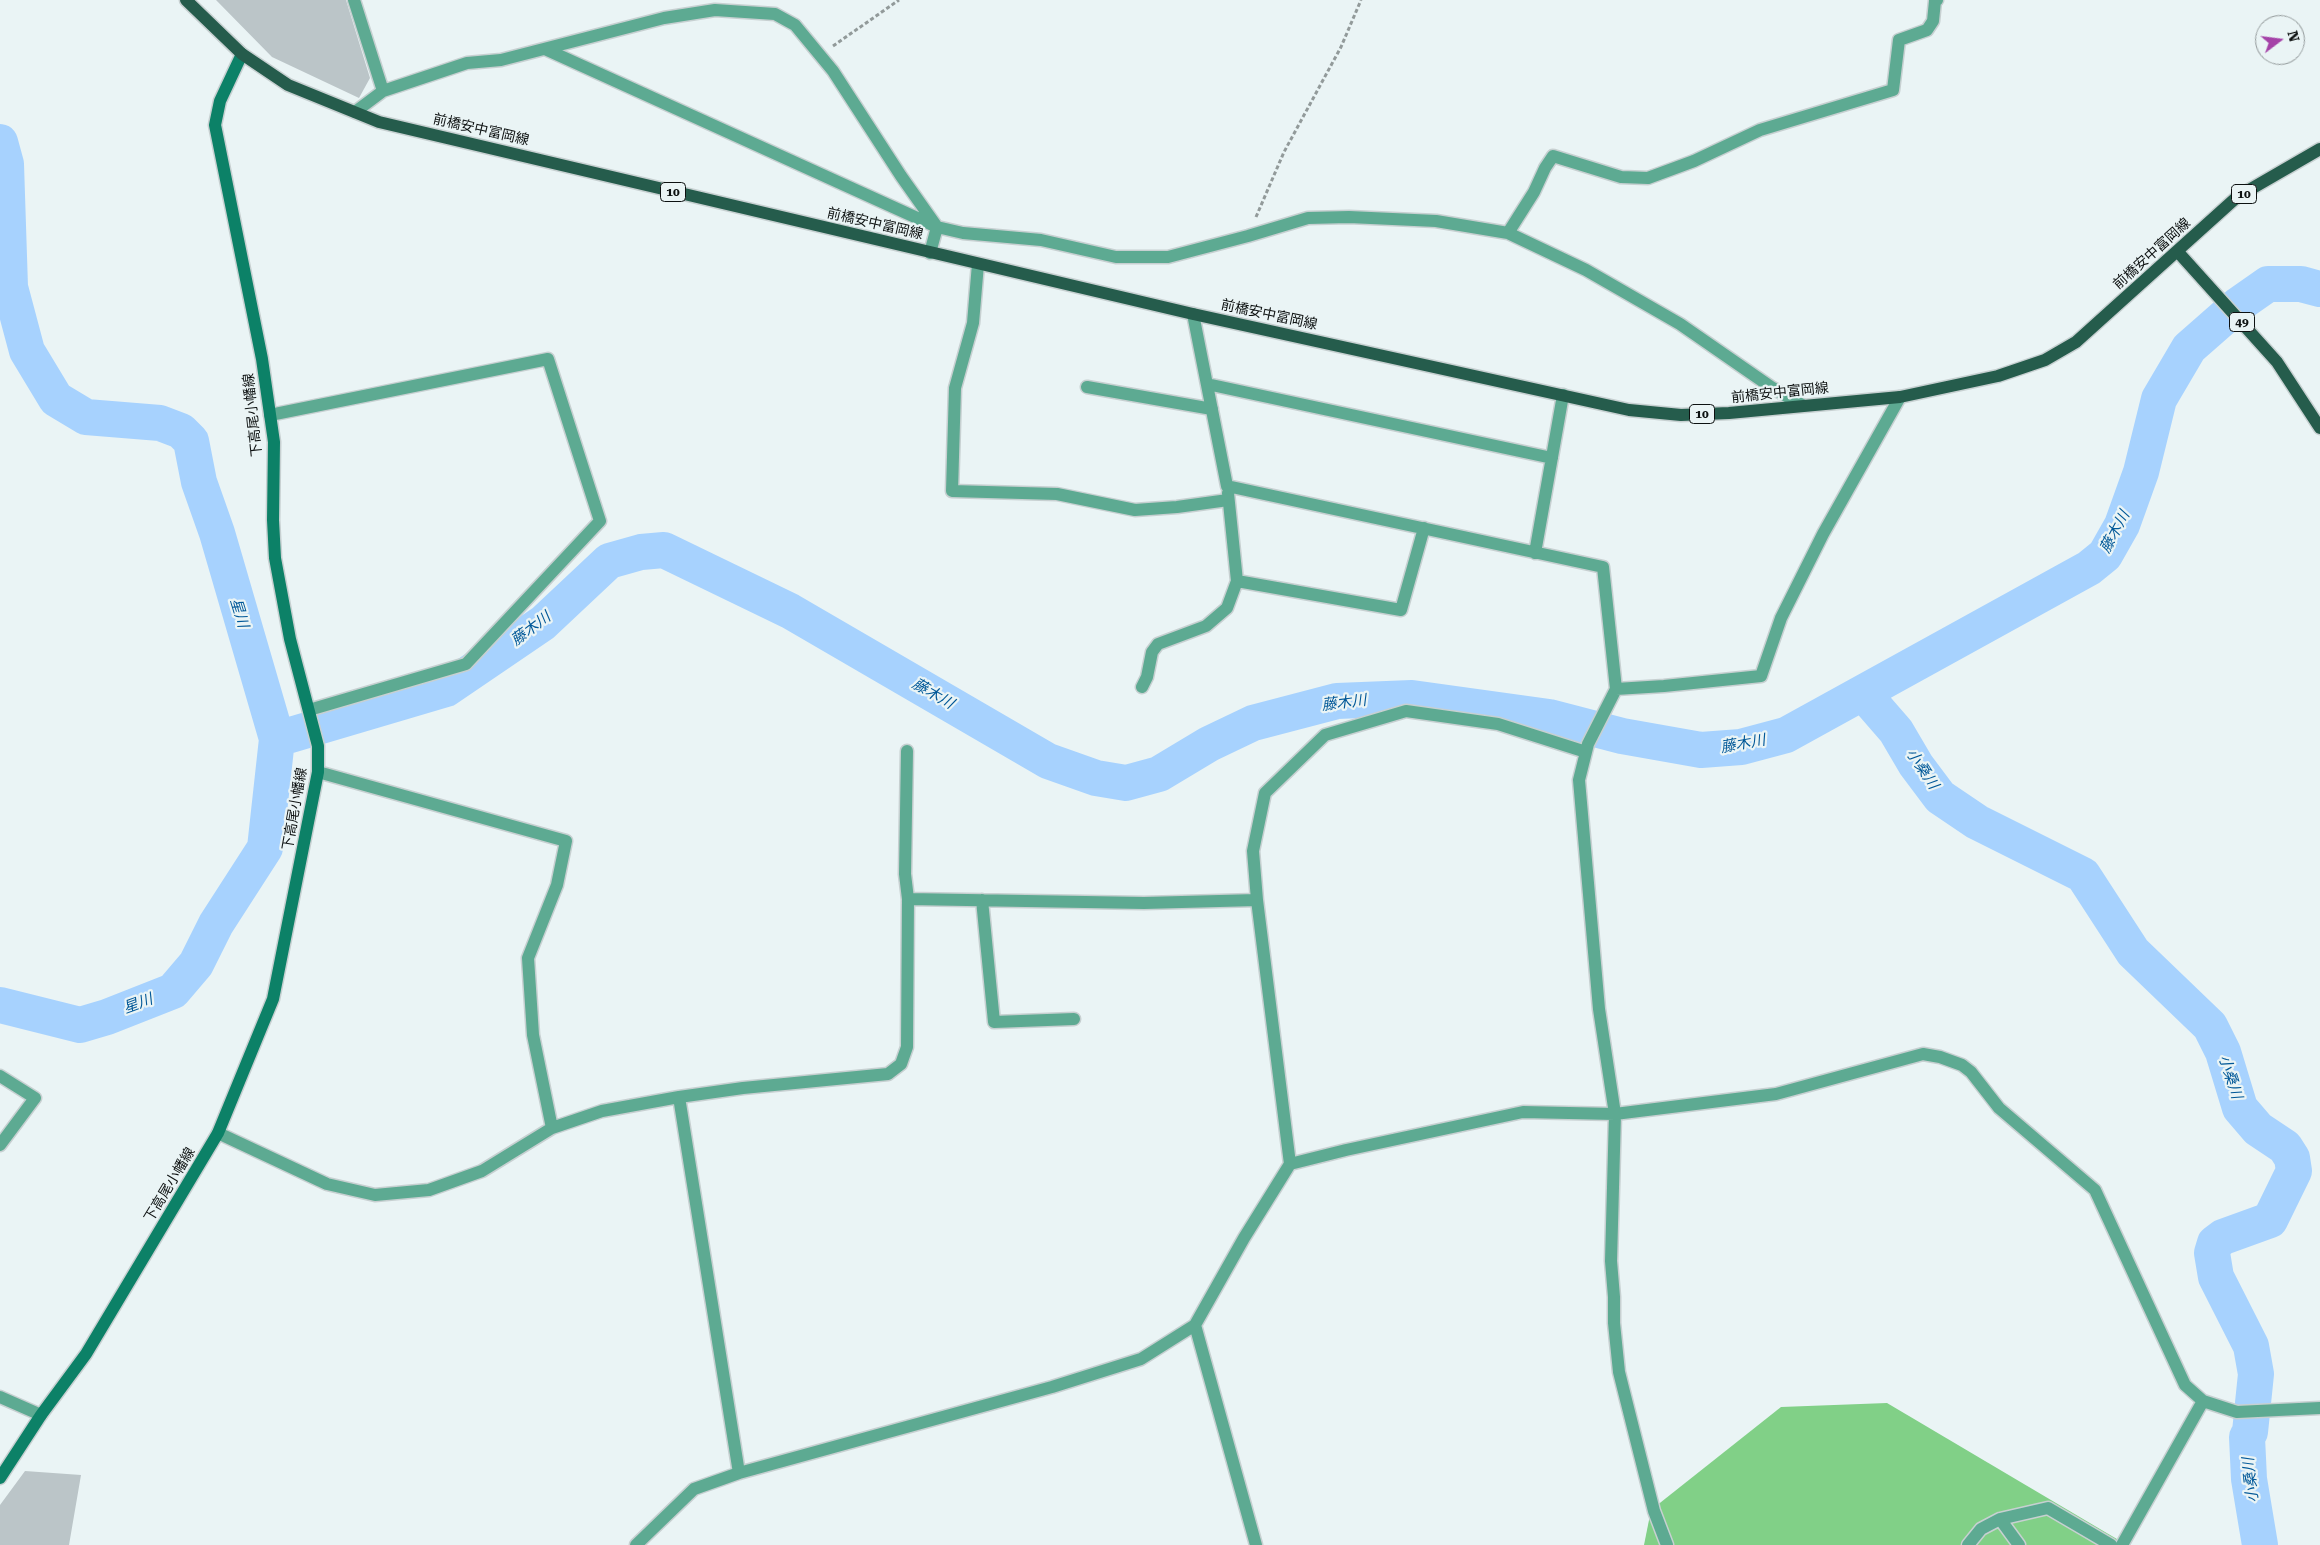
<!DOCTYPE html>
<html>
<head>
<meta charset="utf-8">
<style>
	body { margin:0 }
	#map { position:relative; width:2320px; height:1545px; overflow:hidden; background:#eaf4f5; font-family:"Roboto Serif",serif }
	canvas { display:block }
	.north { position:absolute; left:2255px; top:15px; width:50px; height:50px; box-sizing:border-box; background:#eaf4f5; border:1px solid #92999a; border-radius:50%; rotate:75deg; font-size:14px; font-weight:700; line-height:20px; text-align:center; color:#0d1111 }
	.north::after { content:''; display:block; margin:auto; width:18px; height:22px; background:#a542a8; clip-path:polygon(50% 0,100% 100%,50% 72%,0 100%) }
</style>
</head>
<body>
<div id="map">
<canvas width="2320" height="1545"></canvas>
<div class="north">N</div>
</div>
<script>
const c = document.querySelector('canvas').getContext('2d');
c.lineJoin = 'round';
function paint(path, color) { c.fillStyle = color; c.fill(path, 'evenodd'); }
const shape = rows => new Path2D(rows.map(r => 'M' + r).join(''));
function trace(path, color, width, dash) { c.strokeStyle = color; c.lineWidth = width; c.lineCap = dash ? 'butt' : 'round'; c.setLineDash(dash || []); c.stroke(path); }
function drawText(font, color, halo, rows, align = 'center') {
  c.font = font + ' "Roboto Serif","Noto Sans JP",serif'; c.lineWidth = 4.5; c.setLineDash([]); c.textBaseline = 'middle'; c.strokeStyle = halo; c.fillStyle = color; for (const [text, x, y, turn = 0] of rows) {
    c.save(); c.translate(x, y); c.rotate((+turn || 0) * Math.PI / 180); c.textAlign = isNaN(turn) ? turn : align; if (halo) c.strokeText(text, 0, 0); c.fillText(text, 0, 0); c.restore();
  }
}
paint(shape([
	[1887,1403,2127,1545,1644,1545,1651,1510,1781,1407]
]), '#81d087');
trace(shape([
	[0,142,6,164,10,287,27,351,56,399,86,417,160,423,181,431,191,441,199,482,217,533,277,739,265,848,216,924,196,964,173,991,107,1017,80,1025,0,1005],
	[1863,693,1896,731,1916,765,1940,797,1977,822,2083,875,2133,952,2210,1026,2223,1052,2240,1108,2258,1129,2285,1147,2292,1158,2294,1171,2270,1220,2223,1237,2215,1243,2212,1253,2216,1277,2251,1346,2256,1374,2250,1432,2247,1437,2249,1479,2260,1545],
	[277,739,446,689,543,623,609,561,641,552,664,550,790,611,1048,761,1096,778,1126,783,1159,774,1209,744,1253,723,1337,701,1412,698,1549,717,1622,736,1701,750,1741,747,1786,735,2089,568,2105,555,2122,525,2141,472,2159,399,2189,348,2238,305,2268,284,2301,284,2320,289]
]), '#a7d2fe', 36);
paint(shape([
	[216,0,346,0,370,78,359,98,272,57],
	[25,1471,81,1475,69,1545,0,1545,0,1505]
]), '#bbc5c8');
const street = shape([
	[354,0,383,91,355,112],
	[545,49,937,227,963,233,1041,240,1116,257,1168,257,1248,236,1308,218,1349,217,1436,221,1508,233,1586,270,1680,324,1771,387,1802,405],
	[383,91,467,63,501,60,664,18,715,10,775,14,795,25,833,71,901,176,937,227,930,253],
	[1508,233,1534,192,1545,168,1553,156,1621,177,1648,178,1694,161,1760,130,1893,90,1899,40,1927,30,1933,21,1935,1,1937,0],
	[978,264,973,323,955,388,952,491,1057,494,1135,510,1177,507,1228,500],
	[1193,314,1227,486,1603,567,1616,689,1588,744,1579,780,1599,1009,1615,1114,1611,1261,1614,1297,1614,1323,1619,1372,1654,1511,1667,1545],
	[1207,384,1552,458],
	[1087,387,1212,409],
	[270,415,548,359,600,521,466,664,309,710],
	[1535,553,1563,395],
	[1237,581,1401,610,1424,528],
	[1142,687,1147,677,1152,652,1158,644,1206,626,1227,608,1237,581,1228,493],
	[1616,689,1664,686,1761,676,1781,618,1823,534,1900,397],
	[318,772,566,841,557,885,528,958,533,1035,552,1128],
	[982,900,994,1022,1074,1019],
	[1257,900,1253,851,1265,793,1325,735,1406,711,1498,724,1586,752],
	[0,1076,35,1098,0,1145],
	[679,1097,739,1473],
	[218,1133,327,1184,375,1195,429,1190,482,1171,552,1128,602,1111,679,1097,743,1088,888,1074,901,1064,907,1047,908,899,905,874,907,751],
	[1290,1164,1346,1150,1523,1112,1615,1114,1776,1094,1923,1054,1940,1057,1962,1065,1971,1072,1999,1108,2095,1190,2185,1385,2203,1401,2237,1412,2320,1408],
	[1195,1325,1256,1545],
	[0,1397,41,1415],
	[2000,1519,2019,1545],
	[636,1545,694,1489,739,1473,1052,1387,1141,1359,1195,1325,1244,1238,1290,1164,1257,900,1144,903,908,899],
	[1968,1545,1981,1529,2000,1519,2048,1508,2111,1545],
	[2122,1545,2203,1401]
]);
const secondary = shape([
	[0,1478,41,1415,86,1354,218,1133,273,999,318,772,318,746,290,639,275,558,273,520,274,442,262,359,215,125,220,101,242,54]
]);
const primary = shape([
	[186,0,242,54,288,85,379,122,1193,314,1629,410,1681,415,1729,413,1900,397,1998,376,2045,360,2076,342,2237,197,2320,149],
	[2178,252,2277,362,2320,428]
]);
trace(street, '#c7d0d1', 15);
trace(secondary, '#c7d0d1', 15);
trace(primary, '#c7d0d1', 15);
trace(shape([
	[833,46,899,0],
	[1256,217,1284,152,1341,47,1361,0]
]), '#929a9a', 3, [4, 2.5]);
trace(street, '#5daa92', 12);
trace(secondary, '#0c8167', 12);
trace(primary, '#255c4c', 12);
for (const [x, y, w] of [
	[673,192,25],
	[2244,194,25],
	[2242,322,25],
	[1702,414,25]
]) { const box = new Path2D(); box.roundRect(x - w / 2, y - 9.5, w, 19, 4); c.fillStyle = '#eaf4f5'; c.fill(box); trace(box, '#0d1111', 1); }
drawText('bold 12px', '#0d1111', null, [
	["10",673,192],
	["10",2244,194],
	["49",2242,322],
	["10",1702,414]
]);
drawText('14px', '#0d1111', '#eaf4f5', [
	["前橋安中富岡線",481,130,13],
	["前橋安中富岡線",875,224,13],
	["前橋安中富岡線",2152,254,-42],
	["前橋安中富岡線",1269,315,12],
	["前橋安中富岡線",1780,393,-6],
	["下高尾小幡線",253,415,-96],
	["下高尾小幡線",295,809,-80],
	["下高尾小幡線",170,1185,-59]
]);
drawText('italic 15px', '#005898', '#eaf4f5', [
	["藤木川",2115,532,-62],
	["星川",239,613,73],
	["藤木川",531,629,-37],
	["藤木川",933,694,30],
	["藤木川",1344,703,-7],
	["藤木川",1743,744,-10],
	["小桑川",1922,769,56],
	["星川",138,1004,-20],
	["小桑川",2230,1077,72],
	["小桑川",2251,1480,-96]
]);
</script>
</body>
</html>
